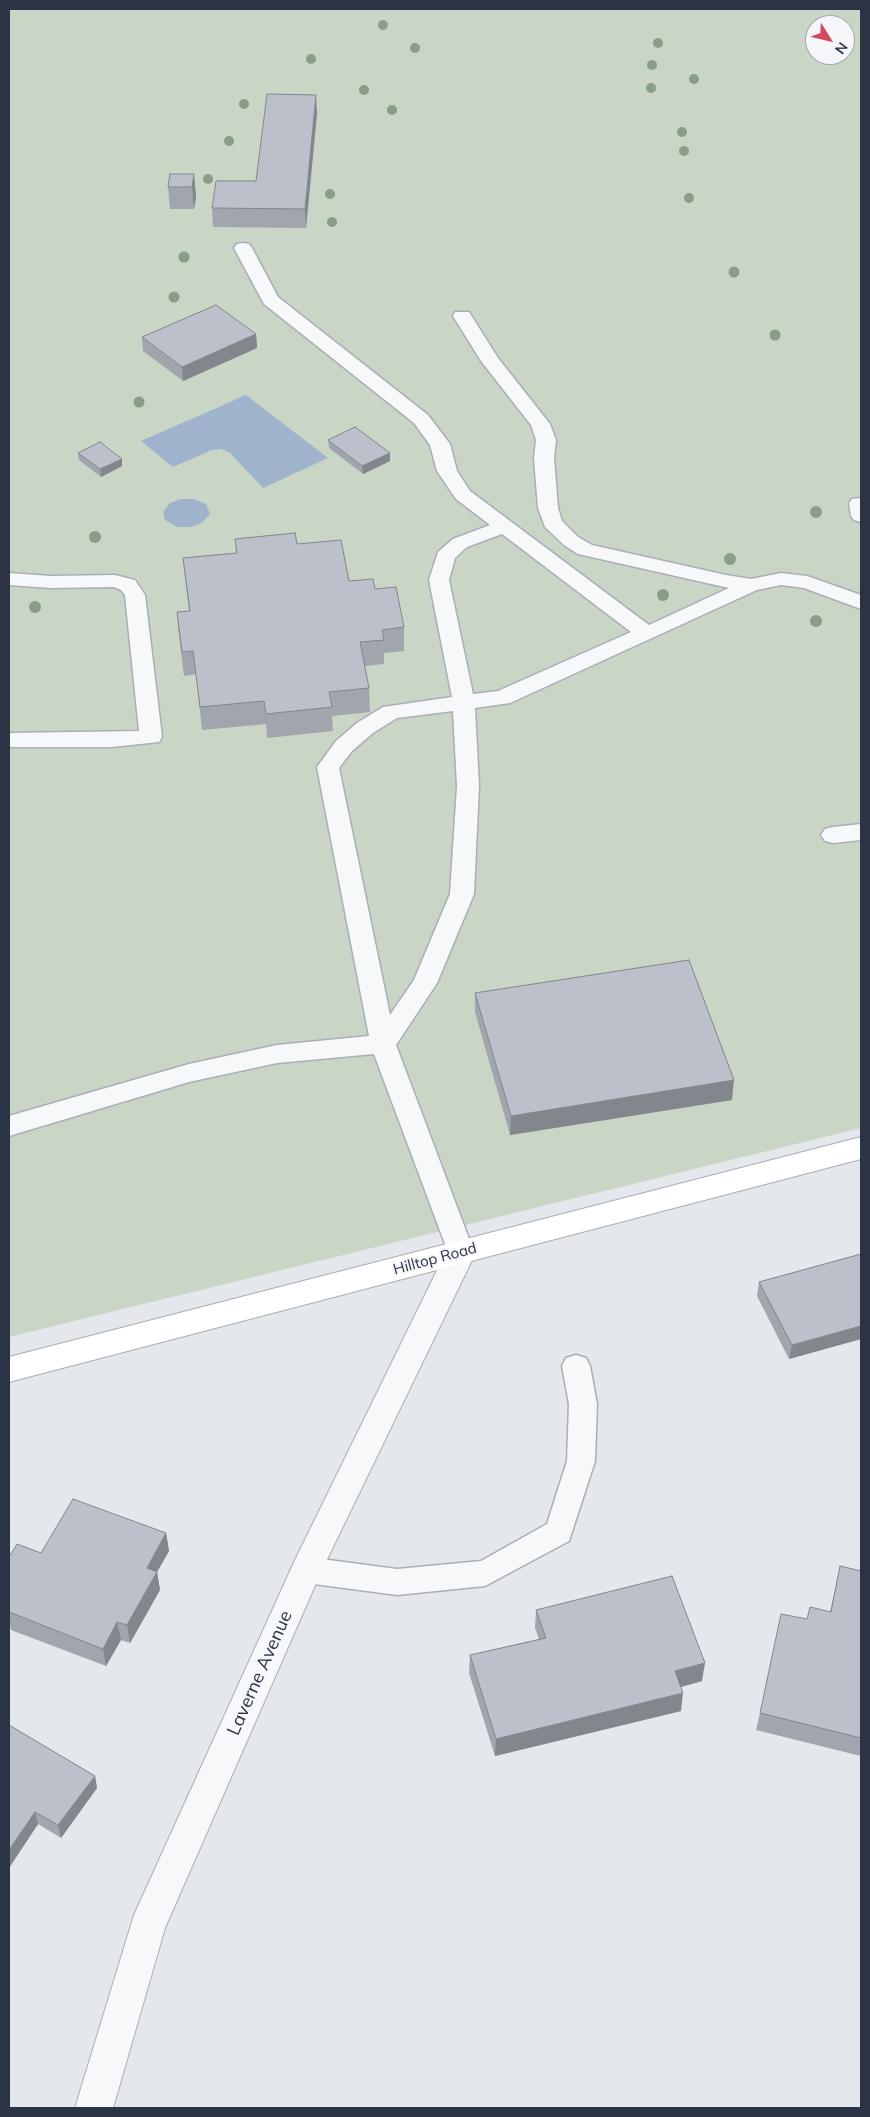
<!DOCTYPE html>
<html>
<head>
<meta charset="utf-8">
<style>
	body { margin:0 }
	#map { position:relative; width:870px; height:2117px; overflow:hidden; background:#e4e7ec; font-family:Mulish,sans-serif }
	canvas { display:block }
	.frame { position:absolute; inset:0; border:10px solid #2b3445; pointer-events:none }
	.north { position:absolute; left:805px; top:15px; width:50px; height:50px; box-sizing:border-box; background:#f4f6f9; border:1px solid #a4a8b1; border-radius:50%; rotate:126deg; font-size:14px; font-weight:700; line-height:20px; text-align:center; color:#2b3445 }
	.north::after { content:''; display:block; margin:auto; width:18px; height:22px; background:#d1495b; clip-path:polygon(50% 0,100% 100%,50% 72%,0 100%) }
</style>
</head>
<body>
<div id="map">
<canvas width="870" height="2117"></canvas>
<div class="frame"></div>
<div class="north">N</div>
</div>
<script>
const c = document.querySelector('canvas').getContext('2d');
c.lineJoin = 'round';
function paint(path, color) { c.fillStyle = color; c.fill(path, 'evenodd'); }
const shape = rows => new Path2D(rows.map(r => 'M' + r).join(''));
function trace(path, color, width, dash) { c.strokeStyle = color; c.lineWidth = width; c.lineCap = dash ? 'butt' : 'round'; c.setLineDash(dash || []); c.stroke(path); }
function drawText(font, color, halo, rows, align = 'center') {
  c.font = font + ' Mulish,sans-serif'; c.lineWidth = 4; c.setLineDash([]); c.textBaseline = 'middle'; c.strokeStyle = halo; c.fillStyle = color; for (const [text, x, y, turn = 0] of rows) {
    c.save(); c.translate(x, y); c.rotate((+turn || 0) * Math.PI / 180); c.textAlign = isNaN(turn) ? turn : align; if (halo) c.strokeText(text, 0, 0); c.fillText(text, 0, 0); c.restore();
  }
}
paint(shape([
	[9,9,861,9,861,1128,9,1337],
	[815,25,845,25,845,55,815,55]
]), '#c9d6c5');
paint(shape([
	[246,395,328,458,263,488,230,453,221,449,212,450,173,467,141,441],
	[181,499,193,499,206,504,210,514,202,523,190,527,177,527,165,520,163,512,170,503]
]), '#9fb4cc');
const lane = shape([
	[243,243,249,244,252,248,278,297,428,415,450,444,457,471,470,491,649,625,729,588,578,554,564,545,545,527,538,508,534,458,536,440,531,425,481,361,453,316,455,312,469,312,498,358,550,424,556,440,554,458,558,508,562,521,578,537,592,545,726,575,751,579,781,573,807,576,861,595,861,609,804,588,781,585,757,590,510,703,475,708,479,786,474,894,437,983,396,1045,474,1252,470,1259,461,1263,452,1259,448,1252,374,1054,277,1063,189,1082,9,1136,9,1116,189,1064,277,1045,369,1036,317,767,336,741,357,723,383,707,452,697,429,580,438,552,453,539,490,525,456,499,437,471,430,445,414,423,264,304,234,248,237,244,243,243],
	[502,534,631,632,498,691,473,694,449,580,455,558,467,547,502,534],
	[453,711,457,786,450,894,414,980,390,1015,339,768,352,751,373,733,397,718,453,711],
	[861,498,861,522,854,520,851,516,849,503,852,499,861,498],
	[9,573,51,576,115,575,135,580,145,595,162,737,159,742,112,747,9,747,9,733,139,731,125,595,121,590,114,587,51,588,9,585,9,573],
	[861,824,861,840,833,843,825,841,821,835,825,829,833,827,861,824],
	[576,1355,586,1358,590,1366,597,1404,595,1461,569,1541,485,1586,397,1595,306,1583,296,1579,291,1570,296,1561,306,1557,397,1569,481,1561,547,1524,567,1461,569,1404,562,1366,566,1358,576,1355]
]);
const street = shape([
	[461,1240,471,1244,476,1252,321,1572,165,1928,113,2108,75,2108,134,1915,295,1560,446,1252,451,1244,461,1240]
]);
const secondary = shape([
	[861,1137,861,1159,9,1382,9,1357,861,1137]
]);
trace(lane, '#a9aeb7', 3);
trace(street, '#a9aeb7', 2);
trace(secondary, '#a9aeb7', 2);
paint(lane, '#f7f8fa');
paint(street, '#f7f8fa');
paint(secondary, '#fff');
c.fillStyle = '#899d89';
for (const [x, y, r] of [
	[383,25,5],
	[658,43,5],
	[415,48,5],
	[311,59,5],
	[652,65,5],
	[694,79,5],
	[651,88,5],
	[364,90,5],
	[244,104,5],
	[392,110,5],
	[682,132,5],
	[229,141,5],
	[684,151,5],
	[208,179,5],
	[330,194,5],
	[689,198,5],
	[332,222,5],
	[184,257,5.5],
	[734,272,5.5],
	[174,297,5.5],
	[775,335,5.5],
	[139,402,5.5],
	[816,512,6],
	[95,537,6],
	[730,559,6],
	[663,595,6],
	[35,607,6],
	[816,621,6]
]) { c.beginPath(); c.arc(x, y, r, 0, 2 * Math.PI); c.fill(); }
paint(shape([
	[317,113,306,228,213,227,212,208,256,181],
	[194,174,196,197,194,209,170,209,168,187],
	[256,334,257,348,183,381,143,351,142,337],
	[328,440,390,453,390,461,363,474,329,448],
	[78,453,122,459,122,466,101,477,79,460],
	[235,539,297,544,349,581,375,589,404,627,404,651,384,653,384,664,365,666,369,688,370,712,332,716,333,731,267,738,266,724,202,730,196,674,184,676,179,636,177,612,189,611,183,558,236,553],
	[475,993,732,1100,510,1135,475,1012],
	[861,1254,861,1339,789,1359,757,1296,759,1282],
	[166,1533,169,1551,157,1572,160,1590,130,1643,121,1640,106,1666,11,1630,10,1624,9,1623,9,1557,41,1553],
	[840,1566,861,1571,861,1756,756,1730,760,1713,807,1619,830,1612],
	[536,1610,702,1681,681,1687,681,1711,495,1756,469,1673,470,1655,539,1639,535,1628],
	[9,1725,95,1776,97,1788,61,1838,38,1824,9,1868]
]), '#a1a5ae');
paint(shape([
	[316,95,317,113,306,228,305,209],
	[194,174,196,197,194,209,192,187],
	[256,334,257,348,183,381,182,367],
	[390,453,390,461,363,474,362,466],
	[122,459,122,466,101,477,100,469],
	[734,1080,732,1100,510,1135,511,1116],
	[861,1326,861,1339,789,1359,792,1345],
	[166,1533,169,1551,157,1572,160,1590,130,1643,127,1625,147,1568],
	[117,1622,121,1640,106,1666,103,1649],
	[705,1663,702,1681,673,1689,675,1671],
	[683,1693,681,1711,495,1756,496,1739],
	[95,1776,97,1788,61,1838,58,1825],
	[35,1812,38,1824,9,1868,9,1850]
]), '#83868d');
const building = shape([
	[267,94,316,95,305,209,212,208,216,181,256,181,267,94],
	[170,174,194,174,192,187,168,187,170,174],
	[216,305,256,334,182,367,142,337,216,305],
	[355,427,390,453,362,466,328,440,355,427],
	[100,442,122,459,100,469,78,453,100,442],
	[295,533,297,544,341,540,349,581,373,579,375,589,396,587,404,627,382,630,384,640,360,642,369,688,329,692,332,707,266,714,264,701,200,707,193,651,182,652,177,612,190,611,183,558,237,553,235,539,295,533],
	[689,960,734,1080,511,1116,475,993,689,960],
	[861,1254,861,1326,792,1345,759,1282,861,1254],
	[73,1499,166,1533,147,1568,157,1572,127,1625,117,1622,103,1649,9,1612,9,1557,17,1544,41,1553,73,1499],
	[840,1566,861,1571,861,1738,760,1713,781,1614,807,1619,810,1607,831,1612,840,1566],
	[672,1576,705,1663,675,1671,683,1693,496,1739,470,1655,546,1638,536,1610,672,1576],
	[9,1725,95,1776,58,1825,35,1812,9,1850,9,1725]
]);
paint(building, '#bbc0ca');
trace(building, '#83868d', 1);
drawText('15px', '#2b3445', '#f4f6f9', [
	["Hilltop Road",435,1259,-15]
]);
drawText('18px', '#2b3445', '#f4f6f9', [
	["Laverne Avenue",260,1673,-66]
]);
</script>
</body>
</html>
